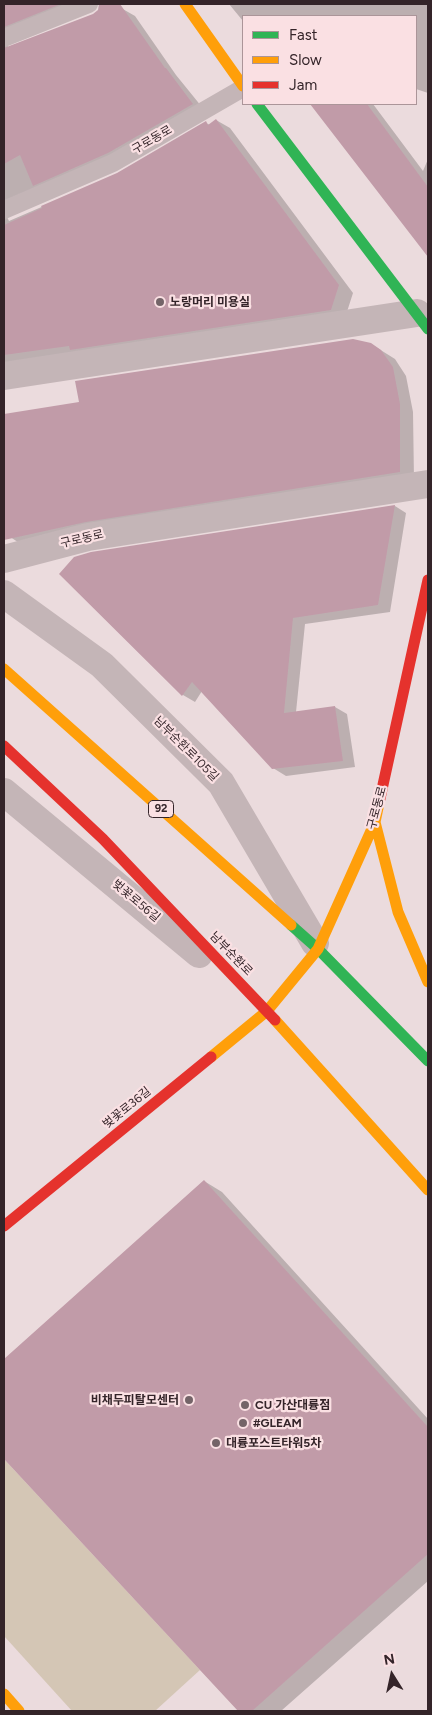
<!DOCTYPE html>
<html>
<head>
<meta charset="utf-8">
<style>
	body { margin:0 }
	#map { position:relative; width:432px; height:1715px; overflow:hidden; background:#ebdbdd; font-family:Figtree,sans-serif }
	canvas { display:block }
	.frame { position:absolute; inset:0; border:5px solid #342429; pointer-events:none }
	.legend { position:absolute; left:242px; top:15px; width:175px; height:90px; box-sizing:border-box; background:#fae0e3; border:1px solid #ab9599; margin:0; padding:6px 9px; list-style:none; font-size:15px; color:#342429 }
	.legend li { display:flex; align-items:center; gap:10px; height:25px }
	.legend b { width:25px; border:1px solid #ab9599 }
	.north { position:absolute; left:367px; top:1650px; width:50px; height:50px; -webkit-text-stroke:4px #fae0e3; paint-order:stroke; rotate:350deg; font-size:14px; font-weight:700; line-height:20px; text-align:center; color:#342429 }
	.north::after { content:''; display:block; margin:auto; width:18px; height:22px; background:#342429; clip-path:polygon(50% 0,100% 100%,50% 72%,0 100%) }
</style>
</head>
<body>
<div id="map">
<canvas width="432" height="1715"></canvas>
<div class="frame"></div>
<ul class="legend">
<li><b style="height:6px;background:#30b455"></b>Fast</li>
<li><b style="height:6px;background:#ff9f0a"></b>Slow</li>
<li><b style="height:6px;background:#e5322d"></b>Jam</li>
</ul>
<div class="north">N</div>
</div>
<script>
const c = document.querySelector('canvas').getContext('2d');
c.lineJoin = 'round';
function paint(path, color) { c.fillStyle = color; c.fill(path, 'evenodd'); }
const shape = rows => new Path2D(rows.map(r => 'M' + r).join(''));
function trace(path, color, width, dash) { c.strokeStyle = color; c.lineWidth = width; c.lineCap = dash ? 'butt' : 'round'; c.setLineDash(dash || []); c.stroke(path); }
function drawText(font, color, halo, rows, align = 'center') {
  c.font = font + ' Figtree,"Noto Sans KR",sans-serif'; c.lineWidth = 4.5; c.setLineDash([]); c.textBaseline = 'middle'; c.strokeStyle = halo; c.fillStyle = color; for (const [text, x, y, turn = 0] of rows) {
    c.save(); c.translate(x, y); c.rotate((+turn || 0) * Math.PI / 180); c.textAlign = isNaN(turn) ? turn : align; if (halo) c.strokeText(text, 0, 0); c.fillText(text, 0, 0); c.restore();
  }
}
paint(shape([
	[4,1459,200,1670,155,1711,72,1711,4,1636]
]), '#d4c6b5');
paint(shape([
	[4,4,94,4,7,44,9,49,121,8,135,16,176,75,206,112,7,217,9,221,118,174,206,123,210,125,216,120,230,128,353,293,345,318,4,365],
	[229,4,428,4,428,93,416,89,416,16,243,16,243,21],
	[311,104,373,104,423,171,428,159,428,255],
	[371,344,395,359,406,376,413,412,414,480,24,546,4,533,4,416,80,403],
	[395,506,406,513,390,612,305,624,296,712,335,707,347,714,355,767,286,776,273,768,202,691,195,702,183,695,60,574],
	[204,1181,222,1192,428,1419,428,1581,281,1711,240,1711,4,1458,4,1360]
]), '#0003');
paint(shape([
	[4,4,61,4,4,27],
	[99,4,120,4,165,68,166,68,193,104,108,153,33,186,20,155,4,164,4,48,93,14,98,10],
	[310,104,367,104,428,187,428,257],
	[216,119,339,285,331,310,70,350,69,346,4,355,4,225,42,208,41,206,117,173,206,121,208,125],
	[353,339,371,343,381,350,393,367,400,404,400,472,86,522,4,540,4,414,79,402,75,381],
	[395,505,378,605,293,618,284,713,335,706,343,761,272,769,192,682,182,696,59,574,74,557,91,552],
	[204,1180,428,1427,428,1554,252,1711,238,1711,4,1459,4,1359]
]), '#c19ba8');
trace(shape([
	[4,38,89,4],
	[4,210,113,163,243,88]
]), '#c4b5b7', 18);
trace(shape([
	[4,376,417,313],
	[4,559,88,537,428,484],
	[4,594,102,665,221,783,315,943],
	[4,792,199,954]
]), '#c4b5b7', 28);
trace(shape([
	[257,104,428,329],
	[291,925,318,949,428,1061]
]), '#30b455', 11);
trace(shape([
	[185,4,243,86],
	[4,669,291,925],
	[375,822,398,912,428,982],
	[275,1020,428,1190],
	[211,1057,267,1011,318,949,375,822,379,803],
	[4,1694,19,1711]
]), '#ff9f0a', 11);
trace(shape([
	[4,746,103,839,275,1020],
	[379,803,428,580],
	[4,1226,211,1057]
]), '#e5322d', 11);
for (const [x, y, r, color] of [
	[160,302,5,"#746468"],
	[189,1400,5,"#746468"],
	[245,1405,5,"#746468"],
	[243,1423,5,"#746468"],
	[216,1443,5,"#746468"]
]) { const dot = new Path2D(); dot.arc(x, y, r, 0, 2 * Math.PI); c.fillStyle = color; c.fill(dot); trace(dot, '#fae0e3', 2); }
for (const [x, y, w] of [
	[161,809,25]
]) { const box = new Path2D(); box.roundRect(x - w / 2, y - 8.5, w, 17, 4); c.fillStyle = '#fae0e3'; c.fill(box); trace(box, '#342429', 1); }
drawText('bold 11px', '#342429', null, [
	["92",161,809]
]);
drawText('12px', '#342429', '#fae0e3', [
	["구로동로",152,140,-30],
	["구로동로",82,539,-13],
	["남부순환로105길",186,749,45],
	["구로동로",377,808,-75],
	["벚꽃로56길",136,901,40],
	["남부순환로",231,954,46],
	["벚꽃로36길",127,1108,-39]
]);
drawText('bold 12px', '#342429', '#fae0e3', [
	["노랑머리 미용실",170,302],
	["비채두피탈모센터",179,1400,"right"],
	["CU 가산대륭점",255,1405],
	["#GLEAM",253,1423],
	["대륭포스트타워5차",226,1443]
], 'left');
</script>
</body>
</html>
